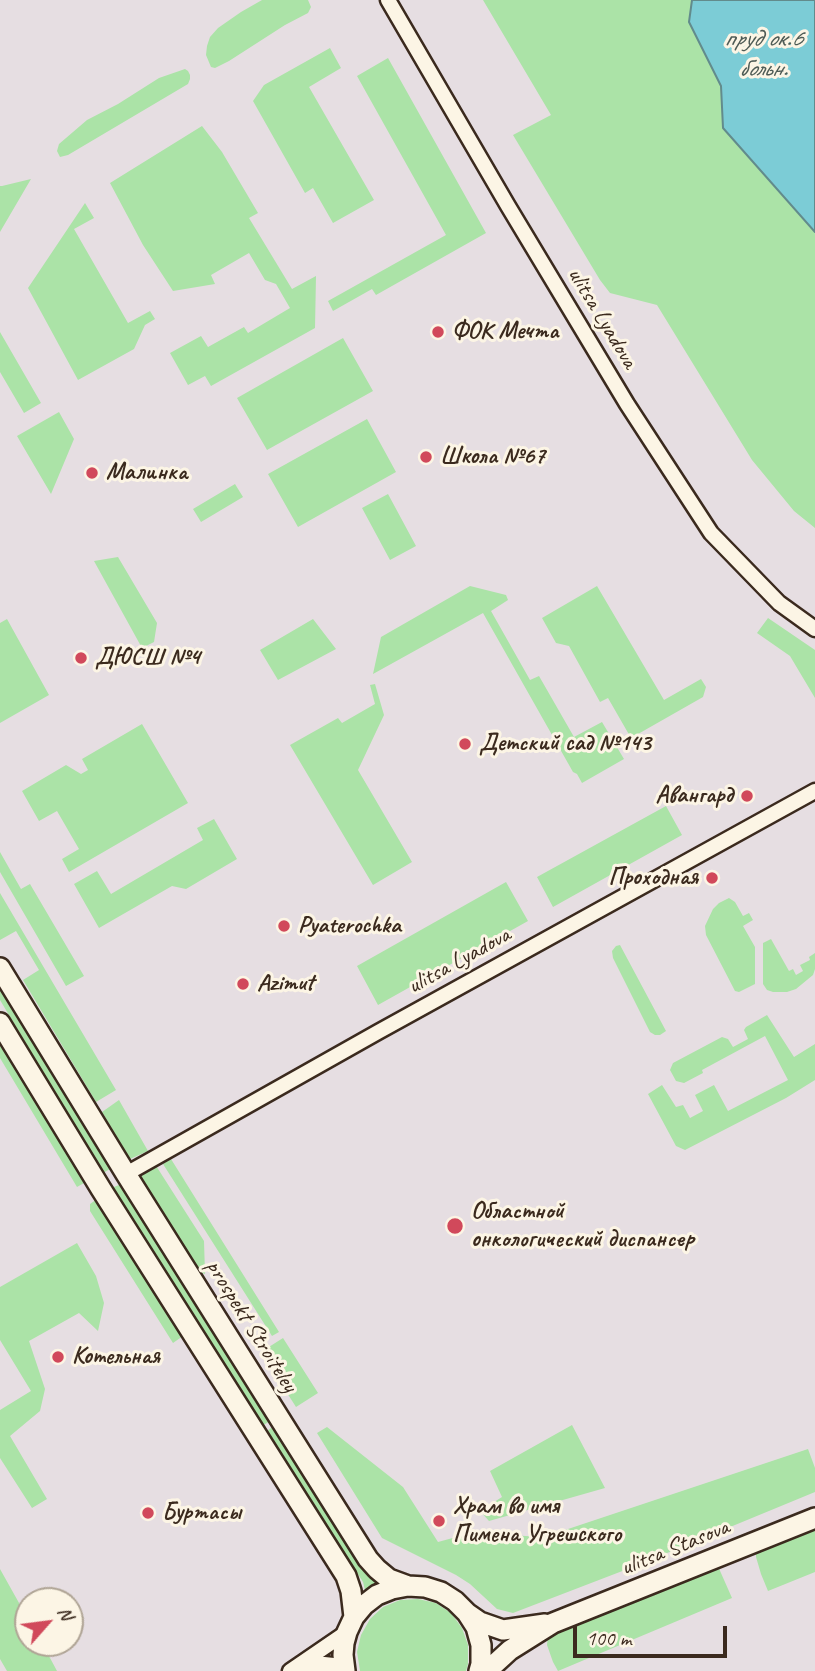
<!DOCTYPE html>
<html>
<head>
<meta charset="utf-8">
<style>
	body { margin:0 }
	#map { position:relative; width:815px; height:1671px; overflow:hidden; background:#e6dee2; font-family:Caveat,sans-serif }
	canvas { display:block }
	.north { position:absolute; left:14px; top:1587px; width:70px; height:70px; box-sizing:border-box; background:#fcf5e5; border:2px solid #afa495; border-radius:50%; rotate:62deg; font-size:19px; font-weight:700; line-height:28px; text-align:center; color:#3b2a1e }
	.north::after { content:''; display:block; margin:auto; width:24px; height:32px; background:#d1495b; clip-path:polygon(50% 0,100% 100%,50% 72%,0 100%) }
	.scale { position:absolute; left:573px; top:1626px; width:154px; height:32px; box-sizing:border-box; border:4px solid #3b2a1e; border-top:0; padding-left:9px; font-size:21px; line-height:24px; white-space:nowrap; color:#3b2a1e; -webkit-text-stroke:5px #fcf5e5; paint-order:stroke }
</style>
</head>
<body>
<div id="map">
<canvas width="815" height="1671"></canvas>
<div class="north">N</div>
<div class="scale">100 m</div>
</div>
<script>
const c = document.querySelector('canvas').getContext('2d');
c.lineJoin = 'round';
function paint(path, color) { c.fillStyle = color; c.fill(path, 'evenodd'); }
const shape = rows => new Path2D(rows.map(r => 'M' + r).join(''));
function trace(path, color, width, dash) { c.strokeStyle = color; c.lineWidth = width; c.lineCap = dash ? 'butt' : 'round'; c.setLineDash(dash || []); c.stroke(path); }
function drawText(font, color, halo, rows, align = 'center') {
  c.font = font + ' Caveat,sans-serif'; c.lineWidth = 6; c.setLineDash([]); c.textBaseline = 'middle'; c.strokeStyle = halo; c.fillStyle = color; for (const [text, x, y, turn = 0] of rows) {
    c.save(); c.translate(x, y); c.rotate((+turn || 0) * Math.PI / 180); c.textAlign = isNaN(turn) ? turn : align; if (halo) c.strokeText(text, 0, 0); c.fillText(text, 0, 0); c.restore();
  }
}
paint(shape([
	[262,0,308,0,311,7,308,13,285,25,229,61,215,68,211,67,206,55,207,46,210,37,218,28,241,12],
	[483,0,815,0,815,528,794,511,752,460,657,305,610,293,600,280,513,135,551,115],
	[330,48,341,68,309,87,374,200,333,223,313,188,305,193,253,101,264,85],
	[388,58,486,233,376,295,372,289,333,311,328,301,446,235,357,76],
	[185,69,188,71,190,75,190,79,188,84,68,155,60,157,57,151,59,144,87,120,118,104,159,78],
	[202,126,222,152,258,213,249,218,292,289,316,276,315,328,211,386,205,376,188,385,170,353,201,336,208,347,244,327,248,333,290,308,276,284,265,280,249,253,211,275,215,284,173,291,143,245,110,183],
	[31,179,0,232,0,186,2,186],
	[85,203,94,218,74,229,128,323,150,311,155,319,145,325,134,349,78,380,28,288],
	[0,332,41,403,24,413,0,372],
	[343,338,373,391,267,450,237,398],
	[59,412,74,439,51,494,17,436],
	[367,419,396,472,298,527,268,474],
	[235,484,243,497,201,522,193,509],
	[388,494,416,546,390,560,362,508],
	[118,557,157,623,154,642,142,648,94,561],
	[470,586,506,595,508,600,491,611,530,680,539,676,574,737,602,722,624,759,582,783,577,774,573,772,483,613,373,674,381,637],
	[597,586,664,700,701,679,706,687,703,697,631,738,608,698,600,702,569,646,556,643,542,618],
	[768,618,815,650,815,698,790,656,757,633],
	[7,619,49,695,0,723,0,623],
	[313,619,336,649,278,680,260,650],
	[375,684,384,715,358,770,412,862,373,885,290,745,338,718,342,723,375,704,370,685],
	[142,724,188,803,69,872,62,859,79,849,57,811,39,821,22,791,66,765,81,774,88,770,82,759],
	[666,806,682,835,553,907,537,877],
	[214,819,237,859,186,889,172,886,99,928,74,884,97,871,111,894,203,840,197,828],
	[0,852,21,889,30,884,84,976,66,986,0,872],
	[506,882,528,921,378,1005,357,966],
	[0,893,116,1090,96,1102,23,980,39,970,16,931,0,940],
	[729,898,735,902,743,916,749,913,753,920,743,926,755,947,755,984,739,992,735,991,706,935,705,926,713,909,719,903],
	[771,939,789,971,793,969,796,975,803,971,800,965,810,960,809,957,815,953,815,969,813,975,796,989,787,992,773,992,767,990,763,984,763,943],
	[620,945,666,1031,660,1035,655,1035,650,1032,613,958,612,951,616,946],
	[0,984,110,1169,103,1173,0,1000],
	[767,1015,794,1057,815,1044,815,1080,786,1098,685,1150,676,1146,648,1094,662,1085,676,1107,683,1105,690,1118,703,1111,695,1095,714,1085,728,1111,788,1080,765,1036,702,1070,703,1073,684,1083,676,1081,670,1070,673,1063,722,1037,728,1039,733,1047,748,1039,744,1030,746,1027],
	[0,1042,84,1183,77,1187,0,1058],
	[119,1100,148,1151,130,1159,102,1112],
	[171,1159,279,1332,272,1336,163,1164],
	[153,1161,204,1241,205,1274,197,1271,140,1180,145,1169],
	[119,1185,122,1188,270,1421,262,1426,114,1191,114,1187],
	[97,1199,183,1336,173,1343,90,1211,90,1204],
	[77,1243,96,1276,104,1303,98,1331,79,1313,29,1341,45,1389,40,1411,10,1436,47,1499,32,1508,0,1458,0,1410,31,1391,0,1340,0,1287],
	[283,1338,318,1393,296,1407,261,1352],
	[572,1425,605,1488,489,1521,480,1511,502,1497,490,1471],
	[274,1426,368,1574,377,1582,365,1590,363,1582,267,1431],
	[327,1427,403,1487,438,1542,471,1533,544,1537,808,1449,815,1468,815,1492,638,1565,513,1613,497,1609,470,1584,456,1575,382,1538,317,1433],
	[815,1524,815,1572,768,1591,761,1574,756,1557,756,1551],
	[717,1564,732,1598,558,1671,553,1662,547,1645,548,1634],
	[0,1569,28,1619,28,1643,42,1643,57,1671,7,1671,0,1659],
	[418,1599,436,1603,451,1613,462,1628,468,1645,468,1664,466,1671,360,1671,357,1652,361,1635,370,1619,383,1607,400,1600]
]), '#abe3a7');
const water = shape([
	[692,0,815,0,815,232,723,128,721,86,689,22,692,0]
]);
paint(water, '#7cccd6');
trace(water, '#628b8c', 2);
const minor = shape([
	[388,0,508,206,627,404,711,533,779,603,815,629],
	[126,1174,378,1032,815,791],
	[303,1664,324,1664,343,1666],
	[290,1671,347,1632]
]);
const major = shape([
	[0,968,126,1174,368,1559,377,1569,389,1579,408,1586,425,1587,441,1592,455,1601,467,1613,476,1627,481,1645,481,1664,479,1671],
	[0,1023,101,1189,346,1576,351,1591,354,1617,347,1632,344,1643,343,1655,345,1671],
	[467,1613,480,1622,503,1630,545,1624],
	[354,1617,364,1605,377,1595,392,1589,408,1586],
	[487,1671,510,1650,553,1623,815,1518]
]);
trace(minor, '#3b2a1e', 19);
trace(major, '#3b2a1e', 24);
trace(minor, '#fcf5e5', 14);
trace(major, '#fcf5e5', 19);
for (const [x, y, r, color] of [
	[438,332,7,"#d1495b"],
	[426,457,7,"#d1495b"],
	[92,473,7,"#d1495b"],
	[81,658,7,"#d1495b"],
	[465,744,7,"#d1495b"],
	[747,796,7,"#d1495b"],
	[712,878,7,"#d1495b"],
	[284,926,7,"#d1495b"],
	[243,984,7,"#d1495b"],
	[455,1226,9,"#d1495b"],
	[58,1357,7,"#d1495b"],
	[148,1513,7,"#d1495b"],
	[439,1521,7,"#d1495b"]
]) { const dot = new Path2D(); dot.arc(x, y, r, 0, 2 * Math.PI); c.fillStyle = color; c.fill(dot); trace(dot, '#fcf5e5', 2.5); }
drawText('24px', '#3b2a1e', '#fcf5e5', [
	["ulitsa Lyadova",602,318,59],
	["ulitsa Lyadova",459,961,-29],
	["prospekt Stroiteley",251,1326,58],
	["ulitsa Stasova",675,1548,-22]
]);
drawText('bold 24px', '#3b2a1e', '#fcf5e5', [
	["ФОК Мечта",452,332],
	["Школа №67",440,457],
	["Малинка",106,473],
	["ДЮСШ №4",95,658],
	["Детский сад №143",479,744],
	["Авангард",733,796,"right"],
	["Проходная",698,878,"right"],
	["Pyaterochka",298,926],
	["Azimut",257,984],
	["Областной",471,1212],
	["онкологический диспансер",471,1240],
	["Котельная",72,1357],
	["Храм во имя",453,1507],
	["Пимена Угрешского",453,1535],
	["Буртасы",162,1513]
], 'left');
drawText('italic 26px', '#4e5b55', '#fcf5e5', [
	["пруд ок.6",763,39],
	["больн.",763,69]
]);
</script>
</body>
</html>
